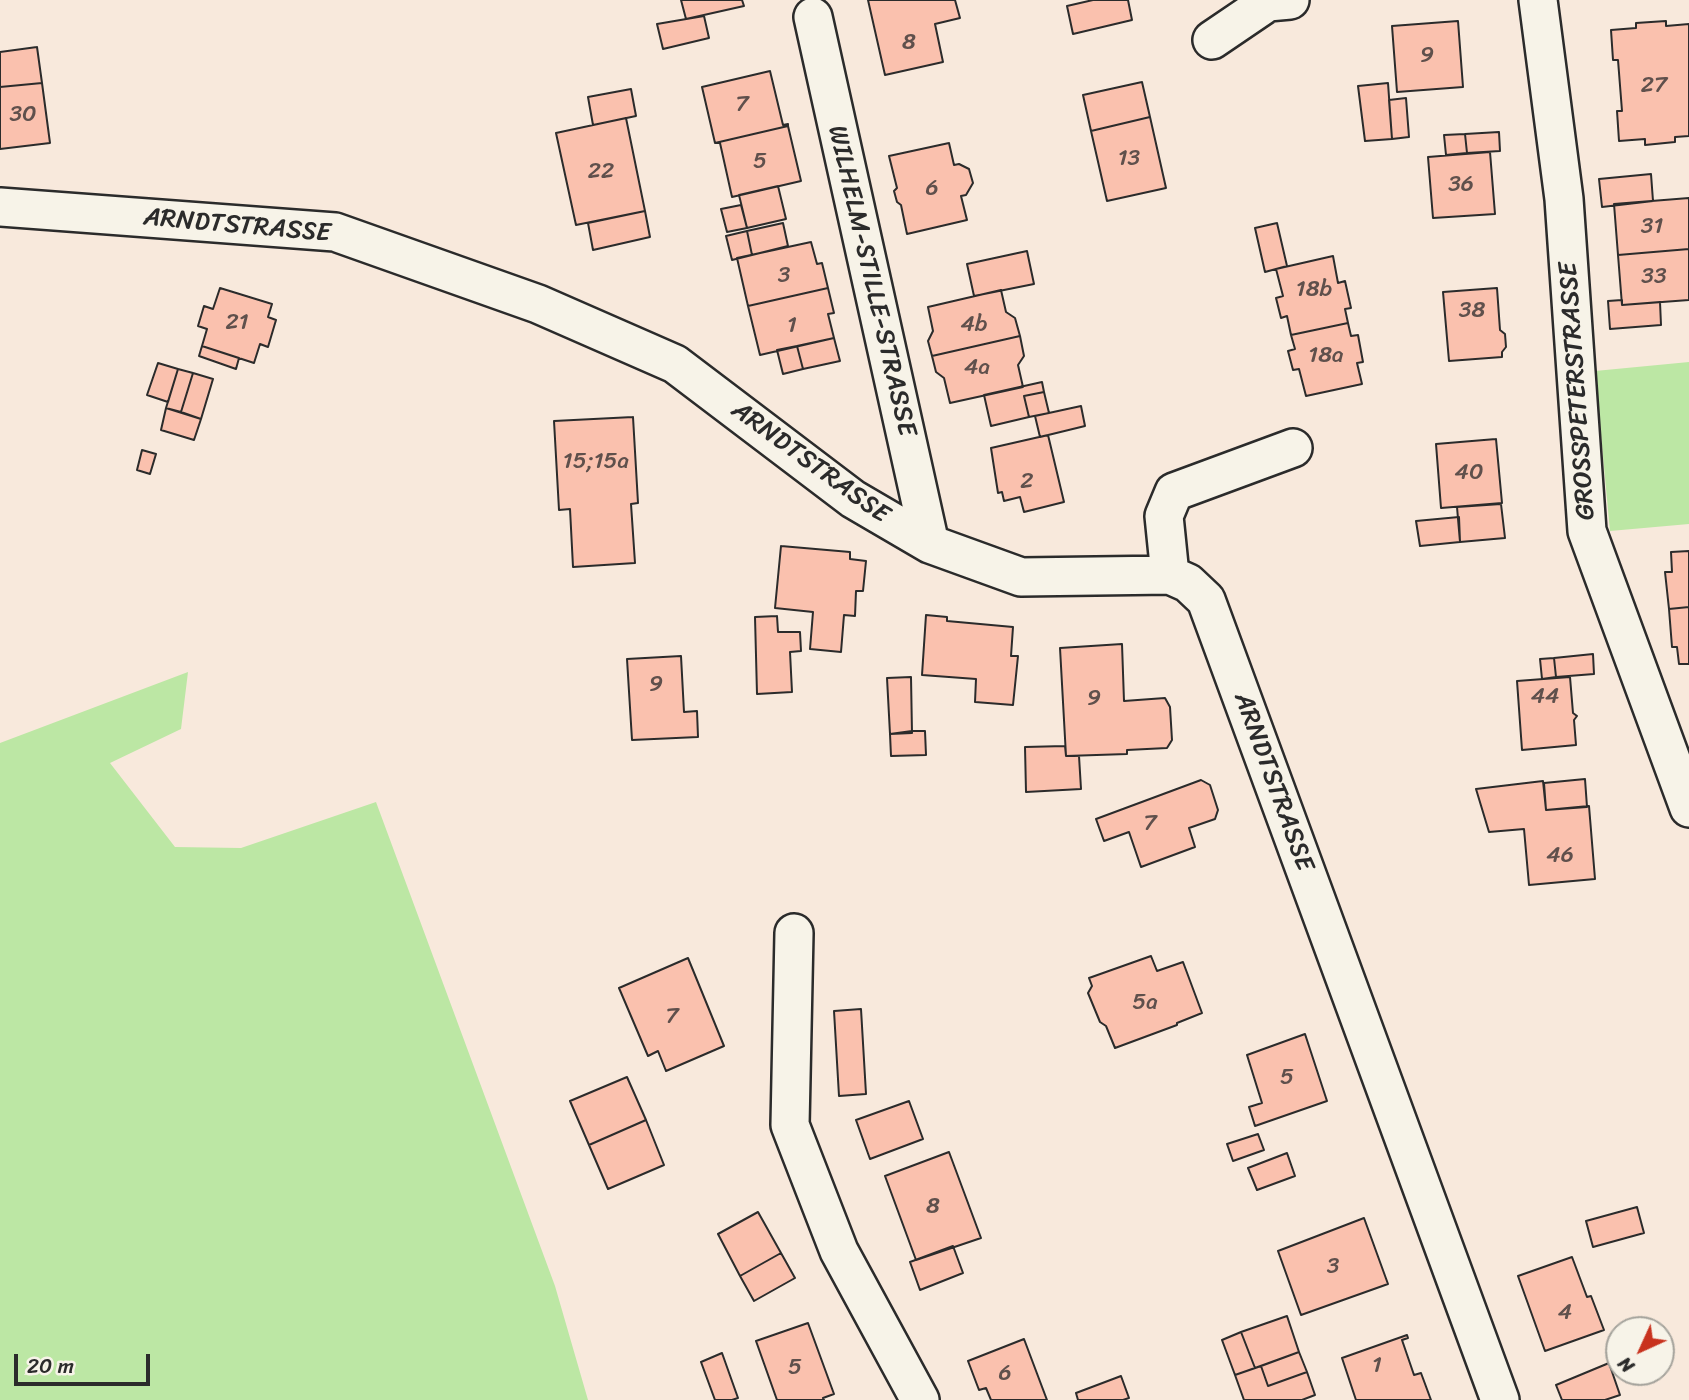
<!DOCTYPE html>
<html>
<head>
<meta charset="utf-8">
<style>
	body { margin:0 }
	#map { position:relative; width:1689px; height:1400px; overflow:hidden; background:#f8e9dc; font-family:Sriracha,sans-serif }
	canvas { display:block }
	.north { position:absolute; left:1605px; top:1316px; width:70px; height:70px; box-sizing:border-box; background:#f7f3e8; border:2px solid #a5a39c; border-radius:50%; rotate:225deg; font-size:19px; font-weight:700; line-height:28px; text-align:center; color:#2b2b2b }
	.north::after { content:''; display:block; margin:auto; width:24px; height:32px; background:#c8321e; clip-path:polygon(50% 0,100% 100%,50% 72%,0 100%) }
	.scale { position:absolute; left:14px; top:1354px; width:136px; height:32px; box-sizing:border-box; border:4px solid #2b2b2b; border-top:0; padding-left:9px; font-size:21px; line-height:24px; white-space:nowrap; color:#2b2b2b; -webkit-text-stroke:5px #f7f3e8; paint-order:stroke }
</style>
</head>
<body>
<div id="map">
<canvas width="1689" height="1400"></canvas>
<div class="north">N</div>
<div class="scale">20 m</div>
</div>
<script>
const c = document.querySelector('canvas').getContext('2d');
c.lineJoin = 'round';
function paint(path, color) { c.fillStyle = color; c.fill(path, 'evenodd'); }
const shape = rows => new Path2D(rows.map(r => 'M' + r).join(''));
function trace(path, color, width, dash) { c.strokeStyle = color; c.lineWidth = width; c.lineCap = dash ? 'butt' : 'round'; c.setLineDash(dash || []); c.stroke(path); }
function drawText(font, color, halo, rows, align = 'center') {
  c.font = font + ' Sriracha,sans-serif'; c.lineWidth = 5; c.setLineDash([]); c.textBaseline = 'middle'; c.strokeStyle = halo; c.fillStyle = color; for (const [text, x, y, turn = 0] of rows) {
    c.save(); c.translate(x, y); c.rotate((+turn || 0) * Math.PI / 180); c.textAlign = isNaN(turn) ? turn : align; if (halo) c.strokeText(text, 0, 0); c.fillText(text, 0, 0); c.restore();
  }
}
paint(shape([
	[1689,362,1689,524,1610,531,1595,371],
	[188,672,181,729,110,763,175,847,241,848,376,802,555,1286,588,1400,0,1400,0,743]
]), '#bce7a4');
const building = shape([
	[681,0,742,0,744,6,686,19,681,0],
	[868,0,955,0,960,18,935,24,943,62,885,75,868,0],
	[1093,0,1128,0,1132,20,1073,34,1067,6,1093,0],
	[704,16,709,38,663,49,657,24,704,16],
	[1458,21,1463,87,1397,92,1392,26,1458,21],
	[1666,21,1666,26,1689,24,1689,136,1675,137,1675,142,1645,145,1645,139,1619,141,1617,111,1622,111,1618,60,1613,60,1611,30,1636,28,1636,23,1666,21],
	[37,47,42,83,0,87,0,52,37,47],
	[770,71,783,125,788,124,788,126,715,143,702,87,770,71],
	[1142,82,1150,117,1091,131,1083,95,1142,82],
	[42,83,50,143,0,149,0,87,42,83],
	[1388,83,1392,139,1365,141,1358,86,1388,83],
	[631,89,636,116,593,125,588,97,631,89],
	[1406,98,1409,137,1392,139,1389,100,1406,98],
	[1150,117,1166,188,1107,201,1091,131,1150,117],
	[626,118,645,211,576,225,556,133,626,118],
	[788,126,801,181,732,197,720,143,715,143,788,126],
	[1499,132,1500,151,1467,153,1465,134,1499,132],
	[1465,134,1467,153,1446,155,1444,135,1465,134],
	[949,143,954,165,959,164,969,169,973,183,966,195,961,196,967,220,907,234,901,205,897,202,894,191,897,188,889,156,949,143],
	[1490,152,1495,214,1433,218,1428,157,1490,152],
	[1651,174,1653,201,1602,207,1599,179,1651,174],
	[778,186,786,219,747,228,739,195,778,186],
	[1689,198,1689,249,1618,255,1614,204,1689,198],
	[741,205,747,228,727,232,721,209,741,205],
	[645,211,650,237,593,250,588,223,645,211],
	[783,223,788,246,752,255,747,231,783,223],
	[1277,223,1287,266,1265,272,1255,228,1277,223],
	[747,231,752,255,732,260,726,236,747,231],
	[811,242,817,264,822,263,828,288,748,306,737,258,811,242],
	[1689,249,1689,300,1622,305,1618,255,1689,249],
	[1027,251,1034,284,974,296,967,264,1027,251],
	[1333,256,1338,283,1345,281,1351,308,1345,309,1348,323,1291,335,1287,316,1281,318,1276,298,1283,296,1276,269,1333,256],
	[220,288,272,304,268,317,276,320,268,347,260,344,254,363,202,346,207,329,198,326,204,306,213,309,220,288],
	[828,288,834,313,828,314,834,338,760,355,748,306,828,288],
	[1497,288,1500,330,1505,334,1506,347,1502,352,1502,357,1449,361,1443,292,1497,288],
	[1001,290,1006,312,1015,318,1020,336,932,356,928,341,933,331,928,307,1001,290],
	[1622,300,1622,305,1660,302,1661,325,1610,329,1608,301,1622,300],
	[1348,323,1351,336,1358,335,1363,362,1357,363,1362,384,1306,396,1299,369,1293,370,1288,351,1295,349,1291,335,1348,323],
	[1020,336,1024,356,1018,365,1023,387,950,403,944,378,936,372,932,356,1020,336],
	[834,338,840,361,803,369,797,346,834,338],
	[202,346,239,358,236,369,199,356,202,346],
	[797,346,803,369,783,374,777,350,797,346],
	[158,363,178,369,168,402,147,395,158,363],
	[178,369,193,373,181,412,166,408,178,369],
	[193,373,213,379,201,419,181,412,193,373],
	[1042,382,1044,392,1024,396,1029,417,991,426,984,395,1042,382],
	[1044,392,1049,413,1029,417,1024,396,1044,392],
	[1081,406,1085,426,1040,437,1035,416,1081,406],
	[166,408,201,419,194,440,161,430,166,408],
	[633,417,638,503,631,504,635,563,573,567,570,509,559,510,554,421,633,417],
	[1048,435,1064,502,1024,512,1020,497,1004,501,1002,492,998,493,991,448,1048,435],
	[1496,439,1502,503,1441,508,1436,444,1496,439],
	[142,450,156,454,150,474,137,470,142,450],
	[1501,504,1505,538,1460,542,1457,507,1501,504],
	[1459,517,1460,542,1420,546,1416,521,1459,517],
	[781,546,850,552,850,559,866,561,863,591,856,591,855,616,844,615,841,652,810,649,813,612,775,608,781,546],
	[1689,551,1689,607,1669,609,1665,572,1672,572,1671,552,1689,551],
	[1689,607,1689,664,1679,664,1677,647,1672,647,1669,609,1689,607],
	[926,615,947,617,947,621,1013,627,1011,656,1018,656,1013,705,975,702,976,679,922,675,926,615],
	[777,616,778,632,800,632,801,651,790,652,792,692,757,694,755,617,777,616],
	[1122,644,1124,701,1165,698,1170,707,1172,740,1167,748,1127,750,1127,754,1066,756,1060,648,1122,644],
	[1593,654,1594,674,1556,677,1554,658,1593,654],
	[681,656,684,712,697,711,698,737,632,740,627,659,681,656],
	[1554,658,1556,677,1542,679,1540,659,1554,658],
	[911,677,912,733,890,734,887,678,911,677],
	[1570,677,1573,713,1577,716,1574,720,1576,745,1522,750,1517,681,1570,677],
	[912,731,925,731,926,755,891,756,890,734,912,731],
	[1065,746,1066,756,1079,756,1081,789,1026,792,1025,747,1065,746],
	[1585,779,1587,807,1546,810,1544,783,1585,779],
	[1201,780,1210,785,1218,810,1215,819,1189,828,1195,847,1141,867,1129,832,1104,841,1096,819,1201,780],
	[1543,781,1546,810,1589,806,1595,879,1529,885,1524,829,1489,832,1476,789,1543,781],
	[1151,956,1157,971,1183,962,1202,1013,1177,1023,1177,1025,1115,1048,1106,1026,1100,1022,1088,993,1092,986,1089,978,1151,956],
	[688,958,724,1046,666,1071,658,1051,648,1056,619,988,688,958],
	[861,1009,866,1094,839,1096,834,1011,861,1009],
	[1305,1034,1327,1101,1255,1126,1249,1107,1262,1103,1247,1055,1305,1034],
	[627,1077,646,1120,589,1145,570,1101,627,1077],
	[909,1101,923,1139,870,1159,856,1120,909,1101],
	[646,1120,664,1165,608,1189,589,1145,646,1120],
	[1258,1134,1264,1150,1233,1161,1227,1144,1258,1134],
	[949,1152,981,1238,916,1260,885,1176,949,1152],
	[1287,1153,1295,1176,1257,1190,1248,1168,1287,1153],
	[1637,1207,1644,1233,1593,1247,1586,1221,1637,1207],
	[758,1212,781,1253,740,1276,718,1234,758,1212],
	[1364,1218,1388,1284,1301,1315,1278,1251,1364,1218],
	[953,1246,963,1273,920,1290,910,1262,953,1246],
	[781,1253,795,1278,754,1301,740,1276,781,1253],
	[1572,1257,1587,1297,1591,1296,1604,1330,1545,1351,1518,1276,1572,1257],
	[1287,1316,1299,1352,1255,1368,1241,1332,1287,1316],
	[808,1323,834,1394,823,1398,824,1400,777,1400,756,1341,808,1323],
	[1241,1332,1255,1368,1235,1375,1222,1340,1241,1332],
	[1407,1335,1408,1338,1402,1340,1414,1375,1421,1373,1431,1400,1356,1400,1342,1358,1407,1335],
	[1024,1339,1047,1400,991,1400,986,1388,979,1390,968,1361,1024,1339],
	[1299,1352,1307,1372,1268,1386,1261,1366,1299,1352],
	[722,1353,738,1398,732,1400,715,1400,701,1362,722,1353],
	[1609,1363,1620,1395,1605,1400,1562,1400,1556,1385,1609,1363],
	[1261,1366,1268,1386,1307,1372,1315,1395,1302,1400,1244,1400,1235,1375,1261,1366],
	[1121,1376,1129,1398,1123,1400,1078,1400,1076,1393,1121,1376]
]);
paint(building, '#fac1ae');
trace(building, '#2b2b2b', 2);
const street = shape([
	[1538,0,1564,199,1587,531,1689,808],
	[813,17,930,544],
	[1212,40,1268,2,1290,0],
	[0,207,335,232,538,304,675,364,853,499,930,544,1021,577,1170,575,1188,583,1206,600,1500,1400],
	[1170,575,1164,516,1174,492,1293,448],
	[794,933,790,1125,839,1251,920,1400]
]);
trace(street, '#2b2b2b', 42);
trace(street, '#f7f3e8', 37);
drawText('23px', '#5f504c', null, [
	["8",909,43],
	["9",1427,56],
	["27",1654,86],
	["7",742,105],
	["30",23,115],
	["13",1129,159],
	["5",760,162],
	["22",601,172],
	["36",1461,185],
	["6",932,189],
	["31",1652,227],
	["3",784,276],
	["33",1654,277],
	["18b",1314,290],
	["38",1472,311],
	["21",237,323],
	["4b",974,325],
	["1",792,326],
	["18a",1326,356],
	["4a",977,368],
	["15;15a",596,462],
	["40",1469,473],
	["2",1027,482],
	["9",656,685],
	["44",1545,697],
	["9",1094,699],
	["7",1150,824],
	["46",1560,856],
	["5a",1145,1003],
	["7",672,1017],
	["5",1287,1078],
	["8",933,1207],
	["3",1333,1267],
	["4",1565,1313],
	["1",1377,1366],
	["5",795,1368],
	["6",1005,1374]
]);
drawText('26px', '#2b2b2b', '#f7f3e8', [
	["ARNDTSTRASSE",237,226,5],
	["WILHELM-STILLE-STRASSE",871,281,77],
	["GROSSPETERSTRASSE",1578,391,-94],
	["ARNDTSTRASSE",810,463,36],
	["ARNDTSTRASSE",1273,782,70]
]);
</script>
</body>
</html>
